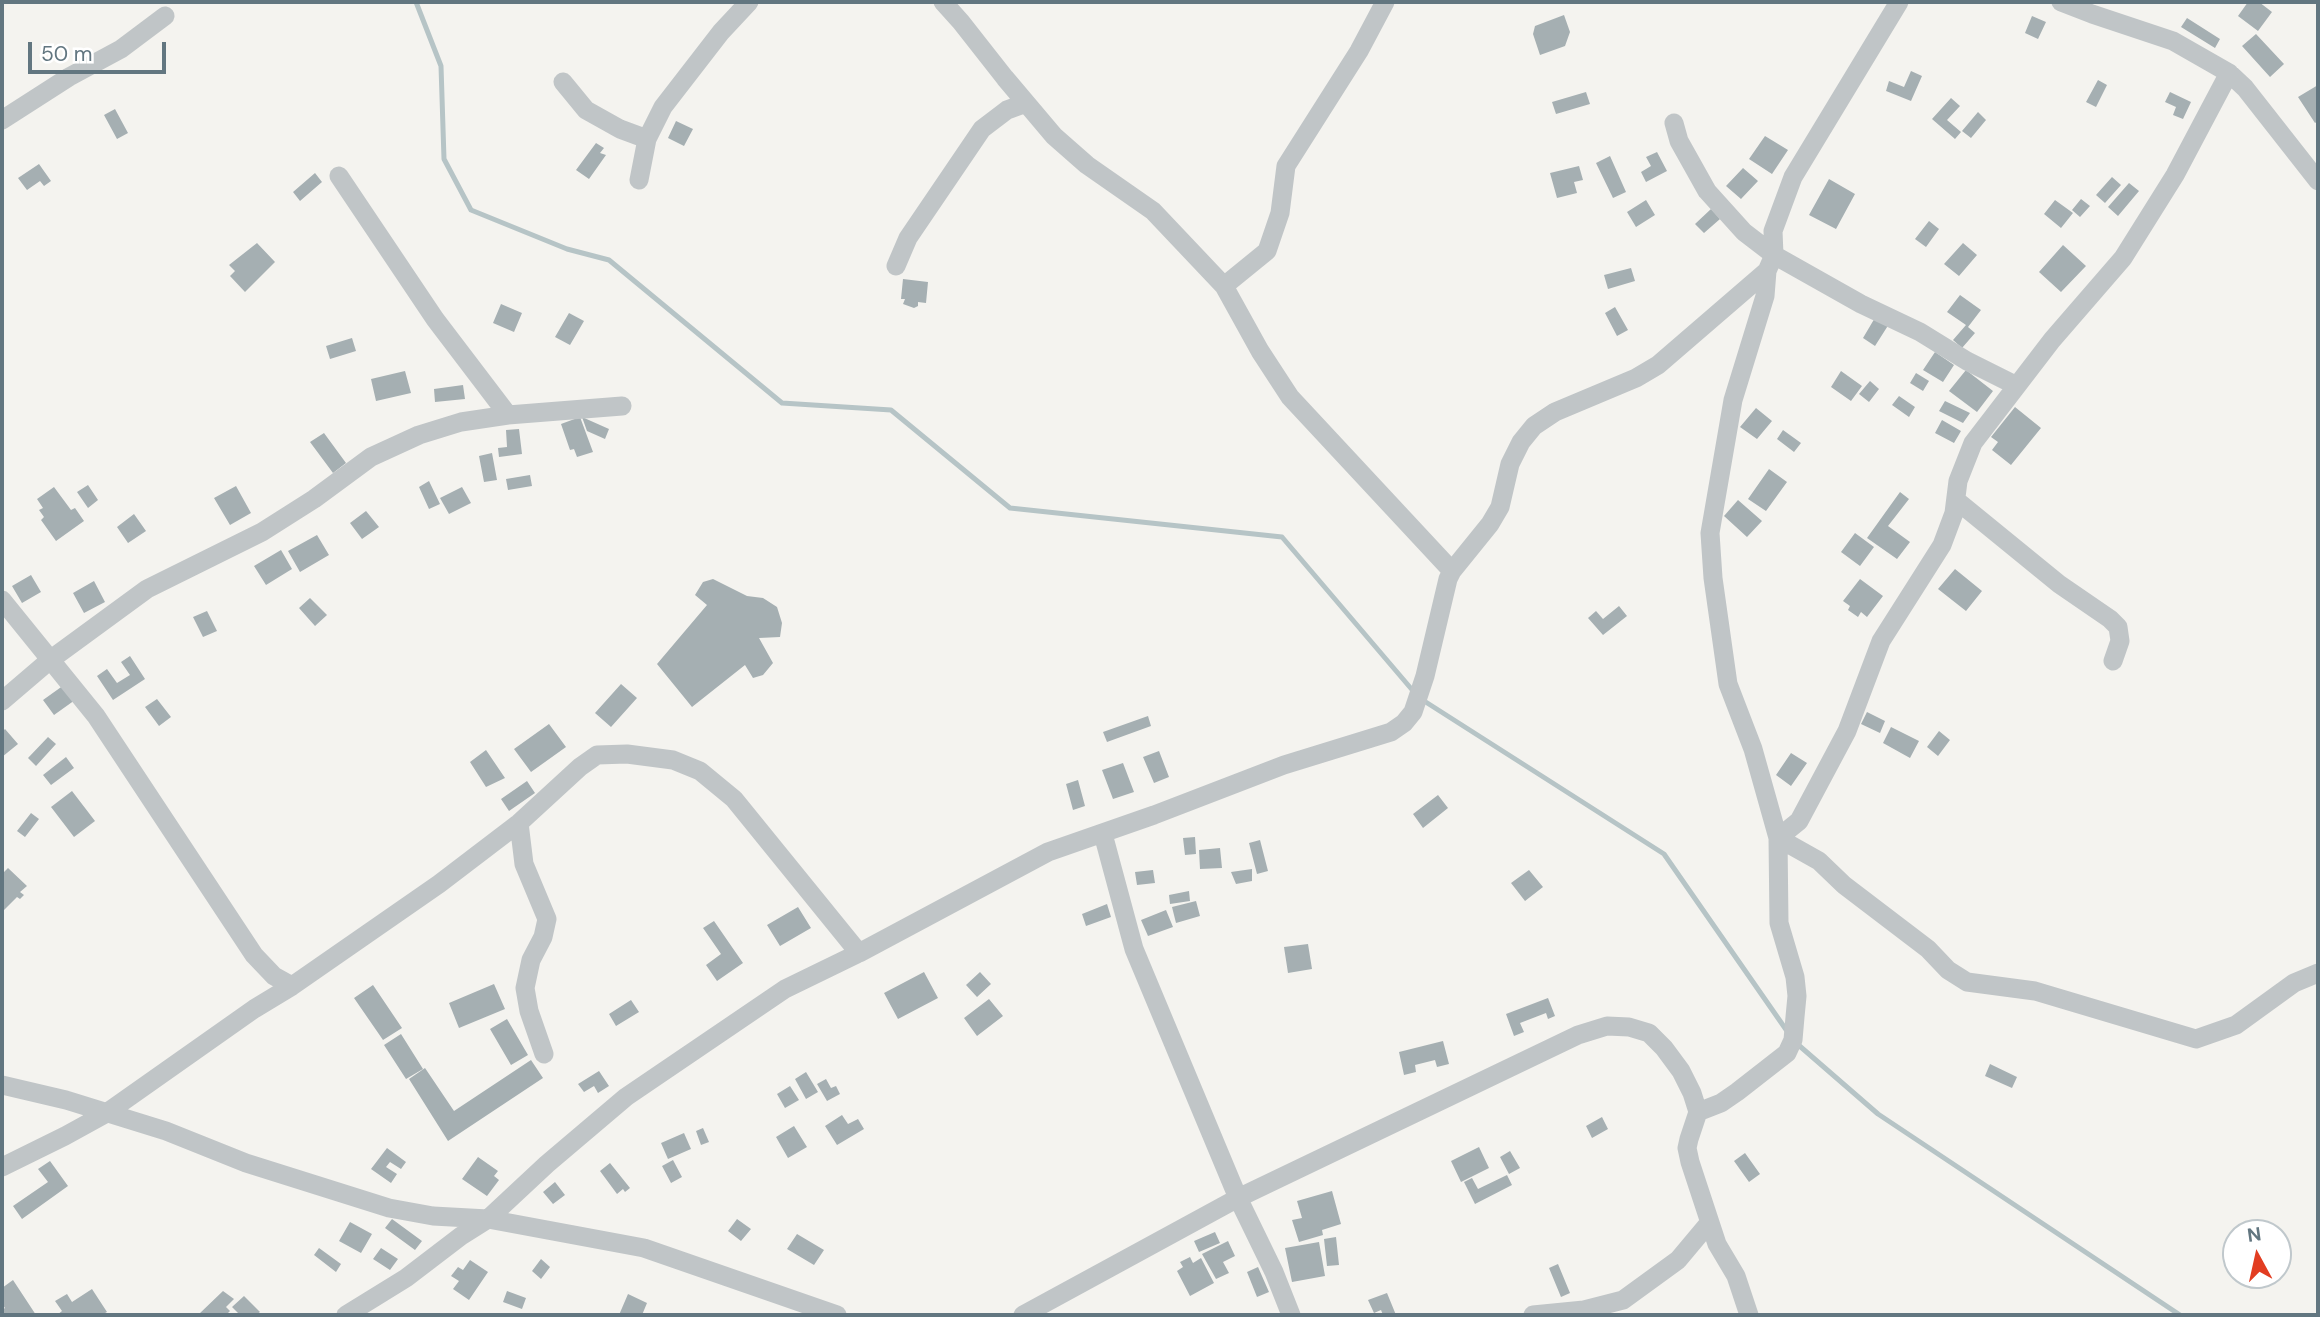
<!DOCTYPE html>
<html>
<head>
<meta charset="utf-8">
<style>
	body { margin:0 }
	#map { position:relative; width:2320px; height:1317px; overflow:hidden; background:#f4f3ef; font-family:"DM Sans",sans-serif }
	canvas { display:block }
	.frame { position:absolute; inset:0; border:4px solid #627680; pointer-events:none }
	.north { position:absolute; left:2222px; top:1219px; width:70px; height:70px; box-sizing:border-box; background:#fff; border:2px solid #c0c8cc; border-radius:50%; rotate:352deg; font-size:19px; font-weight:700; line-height:28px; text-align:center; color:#627680 }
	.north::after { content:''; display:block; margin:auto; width:24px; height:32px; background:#e23d21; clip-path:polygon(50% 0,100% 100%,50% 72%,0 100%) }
	.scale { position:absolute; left:28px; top:42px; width:138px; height:32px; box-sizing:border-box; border:4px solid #627680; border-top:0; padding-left:9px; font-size:21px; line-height:24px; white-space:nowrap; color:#627680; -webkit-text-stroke:5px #fff; paint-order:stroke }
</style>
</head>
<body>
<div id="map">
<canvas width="2320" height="1317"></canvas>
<div class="frame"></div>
<div class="north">N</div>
<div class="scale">50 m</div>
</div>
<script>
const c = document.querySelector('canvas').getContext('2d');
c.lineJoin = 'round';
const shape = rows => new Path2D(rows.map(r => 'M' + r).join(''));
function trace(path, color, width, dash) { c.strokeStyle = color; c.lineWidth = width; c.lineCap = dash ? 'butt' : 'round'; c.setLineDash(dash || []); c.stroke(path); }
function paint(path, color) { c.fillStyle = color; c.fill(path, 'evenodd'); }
trace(shape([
	[416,2,441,66,444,159,471,210,567,249,609,260,782,403,891,410,1010,508,1282,537,1414,692],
	[1421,699,1664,854,1787,1031],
	[1795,1042,1878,1114,2180,1315]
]), '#b6c4c6', 5);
paint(shape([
	[2248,2,2259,2,2272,12,2258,31,2238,16],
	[1564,15,1570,32,1565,46,1540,55,1533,34,1535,26],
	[2032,16,2046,22,2038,39,2025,33],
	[2187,18,2220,39,2215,48,2181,27],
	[2256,34,2284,64,2270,77,2242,46],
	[1911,71,1922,76,1911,101,1886,91,1889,81,1904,87],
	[2098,80,2107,85,2096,107,2086,102],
	[2318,85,2318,121,2315,123,2298,97],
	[1586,92,1590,104,1556,114,1552,102],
	[2170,92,2191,102,2183,119,2173,115,2176,107,2165,102],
	[1951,98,1960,106,1947,120,1961,132,1955,139,1932,119],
	[115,109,128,133,117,139,104,115],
	[1978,112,1986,120,1971,138,1962,131],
	[676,121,693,129,684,146,668,138],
	[1765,136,1788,150,1772,174,1749,159],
	[596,143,604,148,600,153,606,155,589,179,576,170],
	[1657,152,1667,171,1646,182,1641,172,1651,166,1646,157],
	[1610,156,1626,192,1613,198,1596,163],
	[39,164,51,181,44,186,40,181,27,190,18,178],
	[1579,166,1583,180,1574,182,1577,193,1557,198,1550,173],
	[1743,168,1758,181,1741,199,1726,186],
	[315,173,322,182,300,201,293,192],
	[2112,177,2121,185,2105,203,2096,195],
	[1829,179,1855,194,1836,229,1809,215],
	[2129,183,2139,191,2118,216,2108,207],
	[2081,199,2090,206,2080,217,2072,210],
	[1646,200,1655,215,1636,227,1627,212],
	[2055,200,2073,213,2061,228,2044,214],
	[1711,209,1720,219,1704,233,1695,224],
	[1929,221,1939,229,1926,247,1915,239],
	[257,243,275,262,245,292,230,276,235,271,229,265],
	[1963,243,1977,255,1959,276,1944,264],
	[2063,245,2086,266,2061,292,2039,272],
	[1631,268,1635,281,1608,289,1604,275],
	[903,279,928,282,926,303,918,302,918,306,914,308,903,304,905,299,901,299],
	[1960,295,1981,310,1968,327,1975,333,1962,348,1953,340,1966,325,1947,312],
	[501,304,522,313,514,332,493,323],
	[1615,307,1628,330,1617,336,1605,313],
	[569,313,584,321,570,345,555,337],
	[1876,316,1889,324,1875,346,1863,338],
	[352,338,356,351,330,359,326,346],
	[1935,352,1954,365,1943,382,1923,370],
	[1966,370,1993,391,1977,412,1949,391],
	[405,371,411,393,376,401,371,379],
	[1841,371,1862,386,1851,401,1831,387],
	[1916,373,1929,381,1923,391,1910,383],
	[1870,381,1879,389,1869,402,1859,394],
	[463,385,465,399,435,402,434,389],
	[1899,396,1915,407,1909,417,1892,405],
	[1945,401,1970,413,1963,423,1939,411],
	[2015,407,2041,428,2011,465,1992,450,1998,442,1991,437],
	[1756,408,1772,421,1757,439,1740,427],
	[580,417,593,452,577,457,574,449,570,450,561,424],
	[582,417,609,429,605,439,587,431],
	[1942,420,1961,431,1954,443,1935,433],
	[519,429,522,454,499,457,498,448,507,447,506,430],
	[1783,430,1801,443,1794,452,1777,439],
	[324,433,346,463,333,473,310,442],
	[492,453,497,480,484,482,479,456],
	[1769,469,1787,482,1766,511,1748,499],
	[530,475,532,486,508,490,506,479],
	[429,481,440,504,429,509,419,487],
	[88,485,98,500,88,508,77,492],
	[236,486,251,513,230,525,214,498],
	[54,487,71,510,75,508,84,521,56,541,41,520,44,517,39,510,43,508,37,499],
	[462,487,471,503,449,514,440,498],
	[1900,492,1909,499,1888,526,1910,542,1897,559,1867,538],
	[1738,500,1762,521,1747,537,1724,516],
	[366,511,379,527,362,539,350,523],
	[134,514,146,531,128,543,117,527],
	[1855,533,1874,547,1860,566,1841,552],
	[317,535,329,555,300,572,288,551],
	[281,550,292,569,266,585,254,566],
	[1955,569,1982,591,1966,611,1938,589],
	[31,575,41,592,22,603,12,586],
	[713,579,747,596,763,598,777,607,782,623,780,637,759,638,773,663,763,675,753,678,745,665,692,707,657,664,707,605,695,595,703,582],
	[1860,579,1883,596,1867,617,1861,612,1858,617,1848,610,1850,606,1843,601],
	[94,581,105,602,84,613,73,593],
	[310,598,327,615,315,626,299,608],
	[1619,606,1627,616,1603,635,1588,618,1596,611,1603,619],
	[207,611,217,631,203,637,193,617],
	[130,656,145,679,113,700,97,676,107,669,117,683,130,675,121,662],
	[621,684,637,698,611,727,595,713],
	[64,685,75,700,54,715,43,700],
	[157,699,171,717,159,726,145,707],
	[1867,712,1885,721,1880,733,1861,724],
	[1148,716,1151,726,1107,742,1103,732],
	[549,724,566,747,531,772,514,749],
	[1891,727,1919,741,1910,758,1883,743],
	[5,729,18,744,2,757,2,732],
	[1939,731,1950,740,1938,756,1927,747],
	[48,737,56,744,36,766,28,758],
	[486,750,505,778,486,787,470,762],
	[1159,751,1169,777,1154,783,1143,757],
	[1791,753,1807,763,1791,786,1776,775],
	[66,757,74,768,51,785,43,775],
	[1123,763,1134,792,1113,799,1102,770],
	[1078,780,1085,806,1073,810,1066,784],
	[527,781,535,793,509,811,501,799],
	[72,791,95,821,74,837,51,807],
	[1438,795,1448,808,1423,828,1413,814],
	[31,813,39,819,25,837,17,831],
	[1195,837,1196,854,1185,855,1183,838],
	[1260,840,1268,871,1257,874,1249,843],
	[1220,848,1222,868,1200,869,1199,850],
	[8,868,27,886,20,892,24,895,20,899,17,897,2,912,2,874],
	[1252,869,1252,881,1236,884,1231,872],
	[1153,870,1155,883,1137,885,1135,872],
	[1529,870,1543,887,1525,901,1511,883],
	[1189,891,1190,901,1170,904,1169,895],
	[1196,901,1200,916,1176,923,1172,907],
	[1107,904,1111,917,1086,926,1082,914],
	[798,907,811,928,780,946,767,925],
	[1166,910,1173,927,1148,936,1141,920],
	[714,921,743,963,717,981,706,965,721,954,703,928],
	[1308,944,1312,969,1288,973,1284,947],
	[924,972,938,998,898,1019,884,993],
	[980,972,991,984,977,997,966,985],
	[494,984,505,1009,459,1028,449,1003],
	[373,985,402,1028,383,1040,354,998],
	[1548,998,1555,1016,1548,1019,1546,1013,1520,1023,1524,1032,1514,1036,1506,1014],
	[989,999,1003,1016,977,1036,964,1018],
	[631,1000,639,1012,616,1026,609,1014],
	[507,1019,528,1055,511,1065,490,1029],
	[401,1034,423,1069,406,1079,384,1045],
	[1443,1041,1449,1064,1437,1067,1435,1060,1415,1065,1416,1072,1404,1075,1399,1052],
	[531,1060,543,1078,448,1141,409,1079,425,1068,454,1111],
	[1990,1064,2017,1077,2012,1088,1985,1076],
	[599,1071,609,1086,598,1093,594,1086,584,1092,578,1084],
	[806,1072,818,1092,806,1099,795,1079],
	[826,1079,831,1088,836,1086,840,1094,827,1101,817,1084],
	[790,1086,799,1100,785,1108,777,1094],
	[842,1115,848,1124,858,1119,864,1129,837,1145,825,1126],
	[1602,1117,1608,1129,1592,1138,1586,1126],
	[794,1126,807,1147,788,1158,776,1137],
	[703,1128,709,1142,701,1145,696,1131],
	[684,1133,691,1149,668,1159,661,1143],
	[1479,1147,1489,1168,1461,1182,1451,1161],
	[387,1148,406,1162,401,1169,390,1162,386,1167,397,1174,391,1183,371,1169],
	[1510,1151,1520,1168,1509,1174,1500,1157],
	[1745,1153,1760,1174,1749,1182,1734,1161],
	[478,1157,498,1171,494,1176,499,1180,487,1196,462,1179],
	[673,1160,682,1177,671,1183,662,1166],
	[50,1161,68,1186,22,1219,13,1206,48,1182,38,1169],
	[610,1163,630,1188,625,1192,623,1189,617,1194,600,1171],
	[1507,1175,1512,1185,1475,1204,1464,1182,1472,1178,1478,1189],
	[555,1182,565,1195,553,1204,543,1192],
	[1332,1191,1341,1224,1322,1230,1323,1235,1299,1242,1292,1220,1302,1218,1297,1201],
	[392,1219,422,1241,415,1250,385,1228],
	[737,1219,751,1229,741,1241,728,1231],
	[350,1222,372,1234,361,1253,339,1241],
	[1215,1232,1220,1243,1199,1252,1194,1241],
	[797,1234,824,1250,814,1265,787,1249],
	[1336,1237,1339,1265,1327,1266,1324,1239],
	[1228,1241,1235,1256,1223,1262,1229,1273,1216,1279,1202,1254],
	[1319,1242,1325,1276,1292,1282,1285,1248],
	[319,1248,341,1264,336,1272,314,1255],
	[381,1248,398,1259,390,1270,373,1259],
	[1190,1257,1193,1263,1201,1258,1214,1283,1190,1296,1177,1271,1183,1267,1180,1262],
	[541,1259,550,1267,541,1279,532,1271],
	[470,1260,488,1272,469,1300,453,1289,459,1281,451,1276,458,1267,463,1270],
	[1558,1264,1570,1293,1561,1297,1549,1268],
	[1258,1267,1269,1292,1257,1297,1247,1272],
	[13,1280,36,1315,2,1315,2,1310,5,1308,2,1304,2,1288],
	[92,1289,107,1312,101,1315,57,1315,62,1311,55,1301,67,1294,72,1302],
	[223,1291,234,1299,226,1307,230,1311,226,1315,217,1313,201,1315,199,1314],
	[507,1291,526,1298,522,1309,503,1302],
	[1387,1293,1396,1315,1383,1315,1381,1310,1374,1313,1368,1300],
	[628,1294,647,1303,642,1315,619,1315],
	[244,1296,260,1312,256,1315,240,1315,232,1307]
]), '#a5afb2');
trace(shape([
	[943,2,961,22,1005,78,1054,136,1087,165,1153,211,1224,286,1260,351,1290,397,1452,571],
	[2061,2,2092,14,2173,41,2229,73,2245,88,2318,181],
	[2229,73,2175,175,2123,258,2052,340,1973,443,1958,481,1954,513,1942,545,1881,641,1847,731,1799,821,1778,838,1819,861,1844,885,1928,949,1948,970,1967,982,2035,991,2196,1039,2236,1025,2294,983,2318,973],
	[563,82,586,110,620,129,647,139],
	[2,120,69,77,121,49,165,16],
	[1674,123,1679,141,1707,191,1744,232,1774,255,1861,304,1920,332,1967,361,2015,385],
	[339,176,435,319,508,415],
	[639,180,647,139,663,107,721,32,749,2],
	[896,266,908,238,982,129,1007,110,1026,103],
	[1224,286,1267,251,1280,213,1286,166,1359,51,1385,2],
	[1956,500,2059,584,2110,619,2118,627,2120,641,2113,661],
	[2,600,96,716,254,955,274,976,292,986],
	[2,701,50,660,147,589,262,532,314,499,371,457,419,435,461,422,508,415,622,406],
	[519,823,524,864,547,919,543,937,531,960,525,988,529,1011,544,1054],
	[1103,834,1134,949,1238,1198,1274,1272,1291,1315],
	[2,1085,66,1100,166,1131,246,1163,389,1208,433,1216,488,1219,644,1248,837,1315],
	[1698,1112,1721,1103,1737,1092,1787,1053,1793,1040,1795,1017,1797,996,1795,977,1779,923,1778,838,1753,749,1728,684,1713,578,1710,533,1733,400,1765,296,1767,271],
	[2,1167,65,1136,105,1114,254,1009,292,986,439,884,519,823,580,767,597,755,627,754,673,760,700,771,734,799,859,953],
	[346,1315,406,1278,461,1236,488,1219,547,1164,626,1097,785,989,859,953,1048,852,1154,815,1284,765,1391,732,1404,723,1413,712,1425,676,1448,579,1452,571,1490,524,1500,507,1510,464,1521,442,1534,426,1555,412,1636,378,1658,365,1767,271,1774,255,1773,231,1793,177,1899,2],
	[1023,1315,1238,1198,1578,1035,1607,1026,1629,1027,1649,1033,1664,1048,1681,1071,1692,1093,1698,1112,1689,1139,1687,1148,1690,1162,1717,1244,1736,1276,1749,1315],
	[1533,1315,1584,1310,1623,1300,1678,1260,1709,1223]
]), '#c0c5c7', 19);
</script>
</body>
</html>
